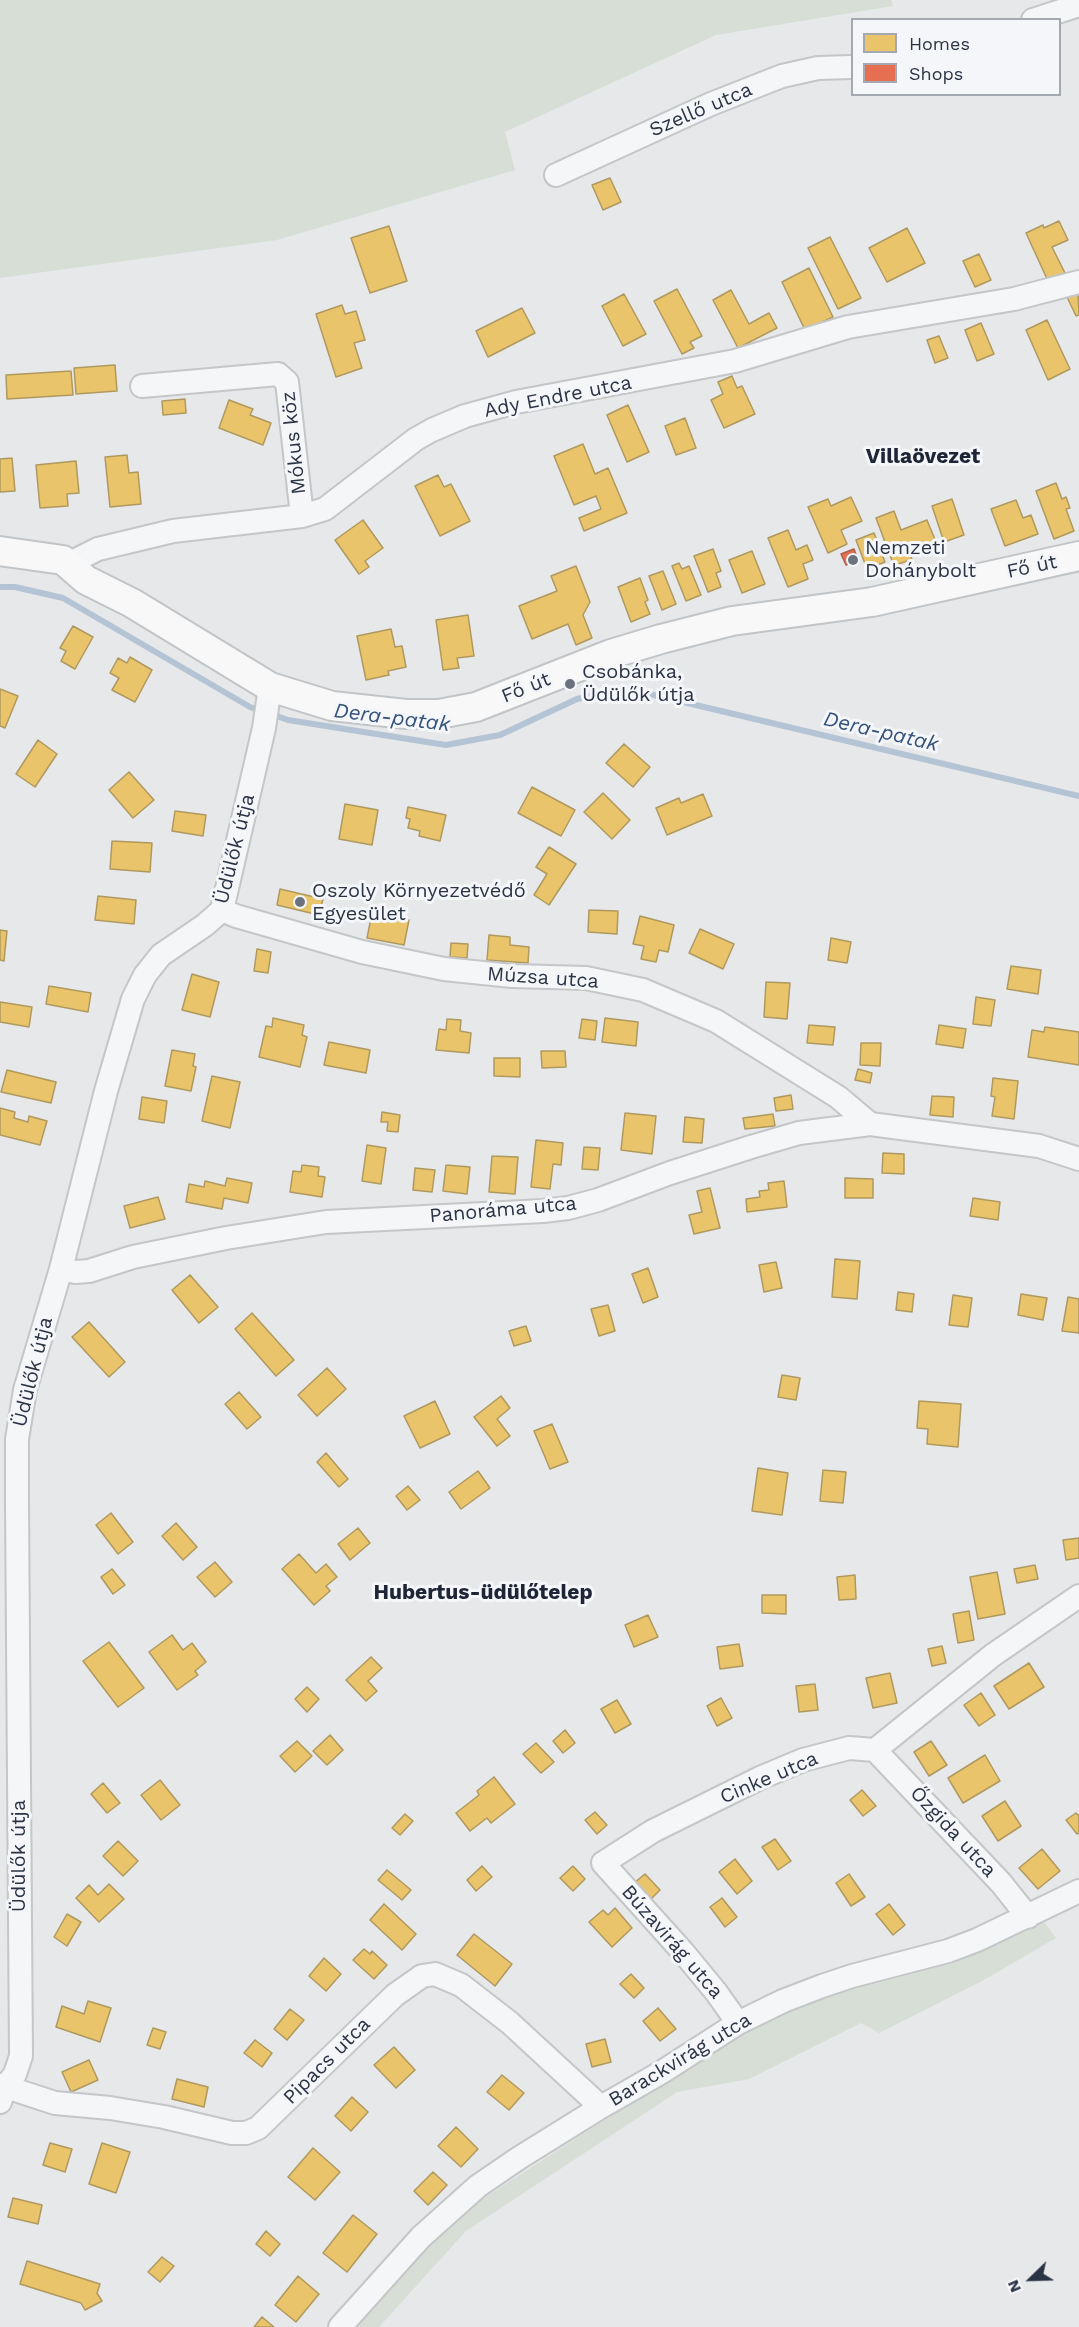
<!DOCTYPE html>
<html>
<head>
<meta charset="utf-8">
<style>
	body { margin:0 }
	#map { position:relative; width:1079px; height:2327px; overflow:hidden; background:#e6e8ea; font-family:"Work Sans",sans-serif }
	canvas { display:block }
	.legend { position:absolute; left:851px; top:18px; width:210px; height:78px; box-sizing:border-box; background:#f4f6f9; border:2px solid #a4a8b1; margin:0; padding:8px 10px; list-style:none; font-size:18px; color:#2b3445 }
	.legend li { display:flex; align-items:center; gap:12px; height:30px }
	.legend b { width:30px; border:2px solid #a4a8b1 }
	.north { position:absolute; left:1001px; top:2249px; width:60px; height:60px; -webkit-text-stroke:4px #f4f6f9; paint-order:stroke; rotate:247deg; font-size:16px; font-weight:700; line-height:24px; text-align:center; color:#2b3445 }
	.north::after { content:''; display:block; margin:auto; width:21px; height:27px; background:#2b3445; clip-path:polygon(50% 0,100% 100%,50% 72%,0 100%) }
</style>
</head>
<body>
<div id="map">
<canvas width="1079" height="2327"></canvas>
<ul class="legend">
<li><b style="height:16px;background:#e9c46a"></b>Homes</li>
<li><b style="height:16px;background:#e76f51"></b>Shops</li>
</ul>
<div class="north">N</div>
</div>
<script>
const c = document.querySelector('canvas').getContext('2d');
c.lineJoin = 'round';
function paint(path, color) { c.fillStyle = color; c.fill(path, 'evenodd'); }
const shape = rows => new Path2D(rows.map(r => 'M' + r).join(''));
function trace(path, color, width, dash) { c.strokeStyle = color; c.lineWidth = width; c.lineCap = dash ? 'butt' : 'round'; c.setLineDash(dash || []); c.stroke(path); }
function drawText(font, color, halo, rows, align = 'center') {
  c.font = font + ' "Work Sans",sans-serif'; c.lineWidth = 6; c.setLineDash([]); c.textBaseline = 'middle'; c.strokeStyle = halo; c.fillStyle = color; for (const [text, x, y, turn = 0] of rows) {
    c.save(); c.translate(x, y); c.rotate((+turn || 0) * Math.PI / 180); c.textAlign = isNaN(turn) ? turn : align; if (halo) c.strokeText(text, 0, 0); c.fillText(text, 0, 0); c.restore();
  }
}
paint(shape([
	[0,0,891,0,893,6,716,35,505,132,515,170,277,240,0,278],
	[1041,1918,1056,1938,982,1981,879,2033,861,2023,749,2079,677,2092,466,2231,379,2327,354,2327,411,2262,481,2200,776,2009,954,1963]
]), '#d6ded6');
const homes = shape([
	[610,178,621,202,603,210,592,185,610,178],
	[1059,221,1068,240,1052,247,1065,273,1048,281,1026,233,1043,225,1044,228,1059,221],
	[389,226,407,281,370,293,351,238,389,226],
	[907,228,925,263,887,282,869,248,907,228],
	[830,237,861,298,838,309,808,248,830,237],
	[979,254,991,280,975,287,963,261,979,254],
	[809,268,833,317,805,330,782,282,809,268],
	[677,289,702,336,690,342,694,348,682,354,654,301,677,289],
	[731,290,749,324,769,313,777,328,738,348,713,300,731,290],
	[1078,292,1079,315,1076,316,1067,297,1078,292],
	[624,294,646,334,623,346,602,306,624,294],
	[342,305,345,314,356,311,365,340,354,343,362,368,336,377,316,314,342,305],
	[522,308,535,333,488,357,476,331,522,308],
	[1047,320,1070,369,1048,380,1026,330,1047,320],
	[981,323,994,354,977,361,965,330,981,323],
	[939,336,948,358,935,363,927,340,939,336],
	[115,365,117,391,76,394,74,368,115,365],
	[71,371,73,395,7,399,6,375,71,371],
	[732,376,737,388,742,386,755,414,724,428,711,400,723,394,718,382,732,376],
	[185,399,186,413,163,415,162,401,185,399],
	[229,400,253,409,250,415,271,423,263,445,219,428,229,400],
	[628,405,649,452,627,462,607,415,628,405],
	[685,418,696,448,676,455,665,426,685,418],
	[583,444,595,474,608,468,627,513,584,531,579,518,601,509,596,496,574,505,554,456,583,444],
	[127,455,129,473,138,472,141,504,110,507,105,457,127,455],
	[12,458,15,491,0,492,0,459,12,458],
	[76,461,79,493,67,494,68,506,40,508,36,465,76,461],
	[438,475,444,487,451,484,470,521,440,536,415,486,438,475],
	[1056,483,1062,499,1066,497,1070,508,1066,509,1074,531,1054,539,1036,491,1056,483],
	[851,497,862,521,841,530,847,544,828,553,808,507,828,499,831,506,851,497],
	[952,499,964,535,944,542,932,506,952,499],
	[1016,500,1023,518,1031,515,1038,534,1005,546,991,509,1016,500],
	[894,511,901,530,927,520,936,542,909,553,912,559,894,566,876,518,894,511],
	[363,520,383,548,365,561,369,567,359,574,335,540,363,520],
	[788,530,796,550,807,545,813,560,803,564,808,579,788,587,768,538,788,530],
	[874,533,885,562,867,569,856,540,874,533],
	[713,549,721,571,716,573,721,587,708,592,694,556,713,549],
	[752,551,765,584,742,593,729,560,752,551],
	[679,563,682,569,689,566,701,595,686,601,672,566,679,563],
	[576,566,590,602,583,615,592,638,576,645,568,624,532,639,519,606,557,591,551,576,576,566],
	[663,571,676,604,662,610,649,576,663,571],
	[640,578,648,600,645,602,650,614,631,622,618,587,640,578],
	[468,615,474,656,457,658,459,668,443,670,436,620,468,615],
	[73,626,93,637,75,669,61,661,66,651,60,648,73,626],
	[391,629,395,647,402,646,406,667,388,671,389,675,366,680,357,636,391,629],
	[130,657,152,670,135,702,112,690,119,678,110,673,118,658,127,663,130,657],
	[0,689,18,696,5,728,0,726,0,689],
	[38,740,57,754,35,787,16,774,38,740],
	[624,744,650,767,633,787,606,763,624,744],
	[129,772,154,800,133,818,109,790,129,772],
	[532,787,575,810,561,836,518,813,532,787],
	[603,793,630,820,612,839,584,812,603,793],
	[703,794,712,816,667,835,656,808,679,798,681,803,703,794],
	[345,804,378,810,372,845,339,839,345,804],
	[408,807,446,815,440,841,419,836,420,831,408,828,410,819,406,818,408,807],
	[175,811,206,815,203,836,172,831,175,811],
	[112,841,152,843,150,872,110,869,112,841],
	[549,847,576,864,549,905,534,895,547,874,536,867,549,847],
	[280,889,323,899,319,915,277,905,280,889],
	[98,896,136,900,134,924,95,920,98,896],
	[589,910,618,911,617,934,588,932,589,910],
	[372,913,409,920,404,945,367,938,372,913],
	[640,916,674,925,668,952,659,950,656,962,641,959,644,946,633,944,640,916],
	[700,929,734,944,723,969,689,953,700,929],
	[0,930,7,931,4,961,0,960,0,930],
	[489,935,510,937,510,945,529,947,528,963,487,960,489,935],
	[831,938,851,942,847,963,828,960,831,938],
	[451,943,468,944,467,958,450,957,451,943],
	[257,949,271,952,268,973,254,971,257,949],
	[1011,966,1041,970,1038,994,1007,989,1011,966],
	[192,974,219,982,210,1017,182,1010,192,974],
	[766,982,790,983,787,1019,764,1017,766,982],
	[49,986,91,993,88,1012,46,1004,49,986],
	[976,997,995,1000,991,1026,973,1024,976,997],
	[0,1002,32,1007,29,1027,0,1022,0,1002],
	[273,1018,304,1025,302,1035,307,1037,300,1067,259,1057,266,1026,272,1027,273,1018],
	[605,1018,638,1022,636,1046,602,1042,605,1018],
	[447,1019,461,1020,460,1031,471,1033,469,1053,436,1050,439,1029,446,1030,447,1019],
	[582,1019,597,1021,595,1040,579,1038,582,1019],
	[809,1025,835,1027,833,1045,807,1043,809,1025],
	[939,1025,966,1029,963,1048,936,1044,939,1025],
	[1045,1027,1079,1032,1079,1065,1028,1057,1032,1030,1044,1032,1045,1027],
	[329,1042,370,1050,366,1073,324,1065,329,1042],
	[861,1043,881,1043,880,1066,860,1065,861,1043],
	[172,1050,195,1054,193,1066,196,1067,191,1091,165,1086,172,1050],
	[541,1051,565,1051,566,1067,542,1068,541,1051],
	[494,1058,520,1058,520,1077,494,1076,494,1058],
	[858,1069,872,1073,870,1083,855,1080,858,1069],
	[7,1070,56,1082,51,1103,1,1092,7,1070],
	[212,1076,240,1082,230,1128,202,1121,212,1076],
	[993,1078,1018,1081,1014,1119,992,1116,995,1097,991,1096,993,1078],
	[791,1095,793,1109,776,1111,774,1098,791,1095],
	[932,1096,954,1097,953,1117,930,1115,932,1096],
	[142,1097,167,1101,164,1123,139,1119,142,1097],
	[0,1108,15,1112,14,1118,28,1122,29,1116,47,1121,40,1145,0,1135,0,1108],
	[382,1112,400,1115,398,1132,387,1131,388,1122,381,1122,382,1112],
	[625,1113,656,1116,652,1154,621,1150,625,1113],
	[773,1114,775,1126,745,1129,743,1118,773,1114],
	[685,1117,704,1119,702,1143,683,1142,685,1117],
	[536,1140,563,1143,561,1165,553,1164,550,1189,531,1187,536,1140],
	[367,1145,386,1148,381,1184,362,1181,367,1145],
	[584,1147,600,1148,598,1170,582,1169,584,1147],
	[883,1153,904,1154,904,1174,882,1173,883,1153],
	[492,1156,518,1157,515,1194,489,1192,492,1156],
	[302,1165,319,1167,318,1176,325,1177,322,1197,290,1192,293,1171,301,1172,302,1165],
	[446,1165,470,1167,467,1194,443,1191,446,1165],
	[415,1168,435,1170,432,1192,413,1190,415,1168],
	[227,1178,252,1183,248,1203,224,1198,222,1209,186,1202,189,1184,204,1187,205,1181,225,1186,227,1178],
	[845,1178,873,1179,873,1198,845,1198,845,1178],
	[784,1181,787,1207,747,1212,746,1199,760,1197,759,1191,769,1190,768,1183,784,1181],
	[710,1188,720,1228,694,1234,689,1215,702,1212,697,1191,710,1188],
	[158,1197,165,1219,130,1228,124,1206,158,1197],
	[973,1198,1000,1202,998,1220,970,1216,973,1198],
	[835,1259,860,1261,857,1299,832,1297,835,1259],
	[776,1262,782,1288,764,1292,759,1265,776,1262],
	[648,1268,658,1297,643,1303,632,1274,648,1268],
	[190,1275,218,1307,199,1323,172,1290,190,1275],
	[898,1292,914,1294,912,1312,896,1310,898,1292],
	[1021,1294,1047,1298,1043,1320,1018,1315,1021,1294],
	[953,1295,972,1298,968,1327,949,1325,953,1295],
	[1068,1297,1079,1299,1079,1333,1062,1331,1068,1297],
	[608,1305,615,1331,599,1336,591,1309,608,1305],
	[252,1313,294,1360,276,1376,235,1329,252,1313],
	[89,1322,125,1362,109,1377,72,1337,89,1322],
	[526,1326,531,1341,514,1346,509,1331,526,1326],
	[327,1368,346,1389,317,1416,298,1395,327,1368],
	[782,1375,800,1378,796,1400,778,1397,782,1375],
	[239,1392,261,1417,247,1429,225,1404,239,1392],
	[501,1396,510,1408,497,1419,510,1436,497,1446,474,1417,501,1396],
	[435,1401,450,1434,420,1448,404,1416,435,1401],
	[919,1401,961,1404,958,1447,927,1444,928,1429,917,1428,919,1401],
	[552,1424,568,1462,550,1469,534,1431,552,1424],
	[326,1453,348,1479,339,1487,317,1462,326,1453],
	[758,1468,788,1473,782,1515,752,1511,758,1468],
	[823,1470,846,1472,843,1503,820,1501,823,1470],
	[478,1471,490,1488,461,1509,449,1492,478,1471],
	[408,1486,420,1500,407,1510,396,1496,408,1486],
	[111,1513,133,1542,118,1554,96,1525,111,1513],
	[176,1523,197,1547,183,1560,162,1536,176,1523],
	[358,1528,370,1543,350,1560,338,1544,358,1528],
	[1079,1538,1079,1558,1066,1560,1063,1540,1079,1538],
	[299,1554,316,1573,326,1564,337,1577,326,1586,330,1591,314,1605,282,1569,299,1554],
	[215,1562,232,1582,215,1597,197,1577,215,1562],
	[1035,1565,1038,1579,1017,1583,1014,1569,1035,1565],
	[112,1569,125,1585,113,1594,101,1577,112,1569],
	[997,1572,1005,1614,978,1619,970,1577,997,1572],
	[855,1575,856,1599,839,1600,837,1577,855,1575],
	[762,1595,786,1595,786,1614,762,1613,762,1595],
	[969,1611,974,1640,958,1643,953,1614,969,1611],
	[648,1615,658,1637,634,1647,625,1625,648,1615],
	[172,1635,183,1650,192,1643,206,1662,195,1671,198,1675,177,1690,149,1652,172,1635],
	[109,1642,144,1688,118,1707,83,1661,109,1642],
	[739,1644,743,1666,720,1669,717,1647,739,1644],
	[942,1646,946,1663,932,1666,928,1649,942,1646],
	[371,1657,382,1668,368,1681,377,1691,366,1701,346,1680,371,1657],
	[1029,1663,1044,1687,1009,1709,994,1686,1029,1663],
	[890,1673,897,1703,873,1708,866,1678,890,1673],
	[815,1684,818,1710,799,1712,796,1686,815,1684],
	[307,1687,319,1699,307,1712,295,1699,307,1687],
	[981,1693,995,1715,979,1726,964,1705,981,1693],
	[721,1698,732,1718,717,1726,707,1706,721,1698],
	[617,1700,631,1724,615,1733,601,1709,617,1700],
	[565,1730,575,1743,563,1753,553,1741,565,1730],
	[330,1735,343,1750,327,1765,313,1751,330,1735],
	[297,1741,312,1756,295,1772,280,1756,297,1741],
	[931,1741,947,1765,929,1776,914,1752,931,1741],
	[536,1743,554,1762,541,1773,523,1754,536,1743],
	[985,1755,1000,1781,963,1803,948,1778,985,1755],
	[494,1777,515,1804,491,1823,487,1818,470,1831,456,1813,479,1795,477,1791,494,1777],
	[160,1780,180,1805,161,1820,141,1795,160,1780],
	[103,1783,120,1803,107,1813,91,1794,103,1783],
	[862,1790,876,1806,863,1816,850,1800,862,1790],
	[1005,1801,1021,1826,998,1841,982,1816,1005,1801],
	[595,1812,607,1825,597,1834,585,1820,595,1812],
	[1076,1813,1079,1816,1079,1833,1077,1834,1066,1820,1076,1813],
	[405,1814,413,1821,400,1835,392,1828,405,1814],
	[775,1839,791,1861,778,1870,762,1847,775,1839],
	[118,1841,138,1861,123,1876,103,1856,118,1841],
	[1042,1849,1060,1871,1038,1889,1019,1868,1042,1849],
	[735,1859,752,1881,737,1894,719,1872,735,1859],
	[482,1866,492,1877,476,1891,467,1880,482,1866],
	[573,1866,585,1879,573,1891,560,1878,573,1866],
	[387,1870,411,1890,402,1900,378,1880,387,1870],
	[645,1874,660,1890,650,1900,634,1883,645,1874],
	[849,1874,865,1897,851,1906,836,1883,849,1874],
	[109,1884,124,1899,99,1922,76,1898,89,1885,98,1895,109,1884],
	[722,1898,737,1917,725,1927,710,1907,722,1898],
	[384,1904,416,1934,402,1950,370,1920,384,1904],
	[889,1904,905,1925,893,1935,876,1914,889,1904],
	[615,1908,632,1928,612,1947,589,1922,603,1910,608,1915,615,1908],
	[67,1914,81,1922,67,1946,54,1937,67,1914],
	[474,1934,512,1964,495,1986,457,1955,474,1934],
	[364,1949,370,1954,372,1951,387,1965,374,1979,353,1960,364,1949],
	[324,1958,341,1974,326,1991,309,1976,324,1958],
	[631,1974,644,1988,634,1998,620,1984,631,1974],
	[88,2001,111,2008,100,2042,56,2027,62,2006,84,2014,88,2001],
	[658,2008,676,2029,660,2041,643,2021,658,2008],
	[290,2009,304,2020,287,2040,274,2029,290,2009],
	[153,2028,166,2032,160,2049,147,2045,153,2028],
	[605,2039,611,2062,592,2067,586,2044,605,2039],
	[255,2040,272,2053,262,2067,244,2053,255,2040],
	[394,2047,415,2070,396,2088,374,2065,394,2047],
	[89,2060,98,2080,71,2092,62,2072,89,2060],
	[502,2075,524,2093,509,2110,487,2092,502,2075],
	[177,2079,208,2087,204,2107,172,2099,177,2079],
	[352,2097,368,2112,351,2131,335,2116,352,2097],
	[456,2127,478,2149,461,2167,438,2146,456,2127],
	[50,2143,72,2149,65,2172,43,2165,50,2143],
	[102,2143,130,2152,116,2193,89,2184,102,2143],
	[313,2148,340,2172,315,2200,288,2177,313,2148],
	[433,2172,447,2185,428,2205,414,2191,433,2172],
	[13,2198,42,2205,38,2224,8,2217,13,2198],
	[353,2215,377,2234,347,2272,323,2253,353,2215],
	[266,2231,280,2244,270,2256,256,2244,266,2231],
	[162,2257,174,2266,160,2282,148,2272,162,2257],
	[27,2261,100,2284,97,2293,102,2301,85,2310,81,2303,20,2284,27,2261],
	[298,2276,319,2294,296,2322,275,2305,298,2276],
	[262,2317,274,2327,254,2327,262,2317]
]);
paint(homes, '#e9c46a');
trace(homes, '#b0995f', 1.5);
const shops = shape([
	[854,549,858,560,846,565,841,554,854,549]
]);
paint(shops, '#e76f51');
trace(shops, '#af5d4d', 1.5);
trace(shape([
	[0,587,15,587,63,598,250,707,261,711],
	[271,714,288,720,446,745,500,735,577,699,608,692,641,692,1079,796]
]), '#b4c4d5', 6);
const minor = shape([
	[1033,20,1079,5],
	[556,175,711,104,782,76,818,68,852,67],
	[142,386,278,374,287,382,302,516],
	[63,560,72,562,98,549,173,531,302,516,325,509,416,439,432,430,465,416,516,402,735,361,848,327,1014,299,1079,282],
	[222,910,236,916,362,952,444,969,512,976,586,978,643,990,716,1021,838,1097,870,1124],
	[61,1269,75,1272,89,1271,133,1257,226,1238,326,1222,543,1211,568,1208,598,1200,670,1173,751,1147,799,1133,870,1124,1039,1146,1079,1159],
	[875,1750,1001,1883,1028,1917],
	[738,2023,716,1992,683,1952,603,1863,653,1831,760,1778,803,1760,849,1748,875,1750,993,1655,1079,1596],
	[0,2085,55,2103,110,2108,164,2117,232,2133,246,2133,258,2128,395,1995,422,1976,435,1974,461,1985,510,2023,601,2107],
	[0,2102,5,2087,15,2074,21,2056,17,1502,17,1439,25,1390,61,1269,106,1091,133,999,145,975,161,955,205,925,222,910,264,728,270,687],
	[340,2327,421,2237,478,2186,519,2158,601,2107,662,2072,738,2023,783,2001,822,1986,852,1976,948,1951,977,1940,1079,1891]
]);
const major = shape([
	[0,551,63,560,86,580,132,603,270,687,332,706,406,714,439,714,476,707,611,654,661,639,732,621,872,602,1079,556]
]);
trace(minor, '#c4c6c8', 26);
trace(major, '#c2c5c8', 32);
trace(minor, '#f5f6f7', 22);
trace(major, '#f8f8f8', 28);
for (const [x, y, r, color] of [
	[853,560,6,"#6c737f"],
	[570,684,6,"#6c737f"],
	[300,902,6,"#6c737f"]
]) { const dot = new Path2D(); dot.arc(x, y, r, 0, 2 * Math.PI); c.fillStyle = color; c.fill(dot); trace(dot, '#f4f6f9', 2); }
drawText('20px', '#2b3445', '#f4f6f9', [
	["Szellő utca",701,110,-23],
	["Ady Endre utca",558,397,-11],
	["Mókus köz",294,443,-96],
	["Fő út",1032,567,-12],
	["Fő út",526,688,-22],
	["Üdülők útja",235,849,-76],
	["Múzsa utca",543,978,4],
	["Panoráma utca",503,1210,-5],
	["Üdülők útja",33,1372,-76],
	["Cinke utca",769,1778,-23],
	["Őzgida utca",953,1832,47],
	["Üdülők útja",19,1856,-90],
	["Búzavirág utca",672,1942,49],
	["Barackvirág utca",680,2060,-31],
	["Pipacs utca",327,2061,-45]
]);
drawText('20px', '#2b3445', '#f4f6f9', [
	["Nemzeti",865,548],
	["Dohánybolt",865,571],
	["Csobánka,",582,672],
	["Üdülők útja",582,695],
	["Oszoly Környezetvédő",312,891],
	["Egyesület",312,914]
], 'left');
drawText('bold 21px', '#1d2536', '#f4f6f9', [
	["Villaövezet",923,457],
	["Hubertus-üdülőtelep",483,1593]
]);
drawText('italic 21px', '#34527a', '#f4f6f9', [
	["Dera-patak",392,718,7],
	["Dera-patak",881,732,13]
]);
</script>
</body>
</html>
